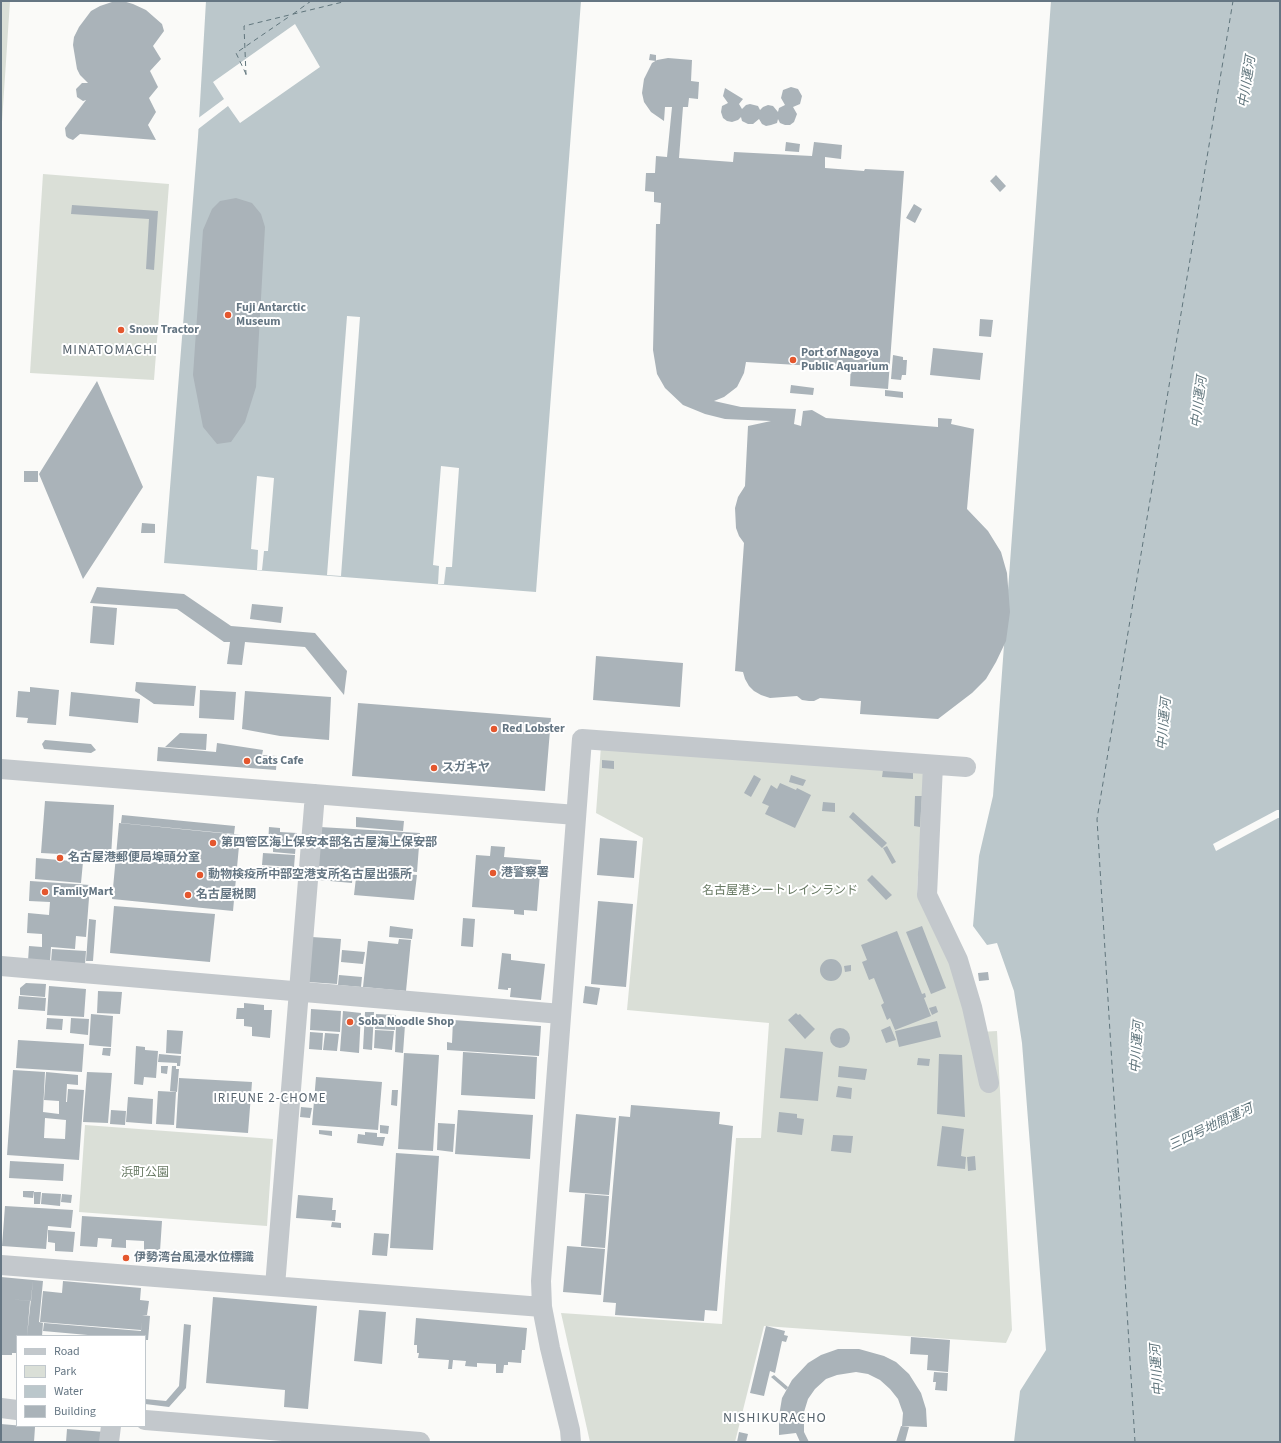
<!DOCTYPE html>
<html>
<head>
<meta charset="utf-8">
<style>
	body { margin:0 }
	#map { position:relative; width:1281px; height:1443px; overflow:hidden; background:#fafaf8; font-family:"Source Sans 3",sans-serif }
	canvas { display:block }
	.frame { position:absolute; inset:0; border:2px solid #657683; pointer-events:none }
	.legend { position:absolute; left:16px; top:1335px; width:130px; height:92px; box-sizing:border-box; background:#fff; border:1px solid #c1c8cd; margin:0; padding:5px 7px; list-style:none; font-size:12px; color:#657683 }
	.legend li { display:flex; align-items:center; gap:8px; height:20px }
	.legend b { width:20px; border:1px solid #c1c8cd }
</style>
</head>
<body>
<div id="map">
<canvas width="1281" height="1443"></canvas>
<div class="frame"></div>
<ul class="legend">
<li><b style="height:5px;background:#c3c8cc"></b>Road</li>
<li><b style="height:11px;background:#dadfd7"></b>Park</li>
<li><b style="height:11px;background:#bbc7cb"></b>Water</li>
<li><b style="height:11px;background:#aab3b9"></b>Building</li>
</ul>
</div>
<script>
const c = document.querySelector('canvas').getContext('2d');
c.lineJoin = 'round';
function paint(path, color) { c.fillStyle = color; c.fill(path, 'evenodd'); }
const shape = rows => new Path2D(rows.map(r => 'M' + r).join(''));
function trace(path, color, width, dash) { c.strokeStyle = color; c.lineWidth = width; c.lineCap = dash ? 'butt' : 'round'; c.setLineDash(dash || []); c.stroke(path); }
function drawText(font, color, halo, rows, align = 'center') {
  c.font = font + ' "Source Sans 3","Noto Sans JP",sans-serif'; c.lineWidth = 4; c.setLineDash([]); c.textBaseline = 'middle'; c.strokeStyle = halo; c.fillStyle = color; for (const [text, x, y, turn = 0] of rows) {
    c.save(); c.translate(x, y); c.rotate((+turn || 0) * Math.PI / 180); c.textAlign = isNaN(turn) ? turn : align; if (halo) c.strokeText(text, 0, 0); c.fillText(text, 0, 0); c.restore();
  }
}
paint(shape([
	[1,1,10,1,1,137],
	[43,174,169,184,154,380,30,373],
	[601,746,924,770,917,892,947,952,980,1032,997,1031,1012,1330,1006,1343,764,1326,735,1442,590,1442,561,1313,722,1324,736,1138,761,1138,769,1023,627,1010,643,838,596,813],
	[85,1125,273,1139,267,1226,79,1212]
]), '#dadfd7');
paint(shape([
	[206,1,581,1,536,592,164,563,198,137],
	[1051,1,1280,1,1280,1442,1014,1442,1020,1391,1046,1350,1022,1043,1014,991,997,943,987,945,973,926,979,856,993,796]
]), '#bbc7cb');
paint(shape([
	[295,24,320,67,240,123,228,106,197,130,197,119,224,99,213,82],
	[347,316,360,317,341,576,327,575],
	[441,466,459,468,452,567,446,567,444,584,438,584,439,566,433,565],
	[257,476,274,478,268,551,264,551,262,570,257,570,258,550,251,549],
	[1277,810,1280,810,1280,818,1278,818,1216,851,1213,844]
]), '#fafaf8');
trace(shape([
	[463,1,474,1],
	[293,14,311,1],
	[246,74,236,53,290,16],
	[246,75,244,26,347,1],
	[1135,1442,1097,819,1233,1]
]), '#60757c', 1, [5, 4]);
paint(shape([
	[123,1,133,4,146,10,162,24,164,31,153,46,161,59,150,71,158,87,149,98,156,112,148,125,156,140,80,134,73,140,68,138,66,136,65,128,86,100,83,101,77,97,76,89,82,83,88,83,80,75,77,69,73,45,74,37,79,27,91,11,100,6,112,2],
	[650,54,656,55,656,61,649,60],
	[668,58,692,60,691,81,699,82,698,99,689,98,688,107,683,107,679,158,733,162,734,152,812,156,814,142,842,145,841,159,825,157,825,168,864,171,865,169,904,171,888,389,850,386,851,361,850,368,746,362,744,373,737,387,724,397,714,401,741,407,796,409,794,424,801,426,803,411,812,410,826,418,938,427,938,418,952,419,951,424,974,429,967,509,988,531,1001,552,1007,573,1010,612,1006,641,996,662,986,679,972,693,938,719,860,714,861,701,820,698,814,701,809,701,802,700,797,696,770,698,761,695,754,691,749,686,745,679,743,672,735,671,744,543,739,536,736,528,735,508,738,497,745,486,748,426,771,421,725,419,705,414,683,405,665,388,657,374,653,350,656,224,660,224,661,203,654,202,654,192,645,191,646,173,655,173,656,156,667,157,672,107,665,107,664,121,651,112,644,102,642,93,644,79,652,63,657,60],
	[791,87,798,89,802,96,800,104,793,107,797,114,794,122,790,125,785,125,780,123,778,119,777,123,771,125,766,126,762,124,759,119,753,124,748,124,742,121,741,117,738,120,732,122,727,121,723,118,721,112,722,106,728,103,723,96,725,88,743,99,739,104,742,109,746,105,750,104,758,106,760,110,763,107,768,105,773,106,778,112,779,108,785,105,781,98,783,90],
	[786,142,800,144,799,152,785,151],
	[996,175,1006,186,1000,192,990,181],
	[236,198,252,203,261,214,265,227,256,387,245,422,231,442,217,444,203,427,193,375,203,230,212,209,220,201],
	[914,204,922,209,915,223,906,218],
	[72,205,158,211,154,270,146,269,149,219,71,214],
	[980,319,993,320,991,337,979,336],
	[933,348,983,353,980,380,930,375],
	[893,355,903,357,903,360,907,360,906,375,902,375,901,380,891,379],
	[97,381,143,487,83,579,39,474],
	[791,385,814,388,813,395,790,393],
	[885,390,903,392,903,398,885,396],
	[24,471,38,471,38,482,24,482],
	[142,523,155,524,155,533,141,533],
	[97,587,184,594,231,626,315,633,347,671,344,695,305,647,245,642,242,665,227,664,230,642,224,642,177,609,90,603],
	[252,604,283,607,281,623,250,619],
	[93,606,117,608,114,645,90,643],
	[596,656,683,663,680,707,593,700],
	[136,682,196,686,194,706,154,704,135,691],
	[30,687,59,690,56,725,27,723,28,718,16,717,18,691,30,692],
	[200,690,236,692,234,720,199,718],
	[245,691,331,697,329,740,280,736,242,729],
	[71,692,140,699,138,723,69,716],
	[358,703,551,718,545,791,352,776],
	[180,733,207,734,206,750,165,747],
	[45,740,91,744,96,750,91,753,44,749,42,744],
	[217,743,263,750,262,755,277,756,276,770,157,761,158,747,216,752],
	[602,760,614,761,614,769,602,768],
	[883,770,913,772,913,779,882,777],
	[754,775,761,779,751,797,744,793],
	[791,775,806,780,803,786,789,782],
	[780,783,796,790,797,788,811,795,795,828,765,814,769,806,762,803,771,785,777,789],
	[915,796,922,796,920,827,914,826],
	[45,801,114,805,111,857,89,856,88,860,78,859,78,855,41,853],
	[823,802,835,803,835,812,822,811],
	[853,812,887,843,882,848,849,817],
	[122,815,235,826,234,834,121,823],
	[356,817,404,821,403,831,356,827],
	[119,823,240,835,233,911,112,899],
	[269,827,280,828,280,832,297,833,295,854,273,852,273,845,268,845],
	[320,827,420,833,417,872,353,868,352,883,319,880,321,866,317,866],
	[600,838,637,841,634,878,597,875],
	[491,846,505,847,504,857,541,860,537,911,524,910,524,915,514,914,514,910,472,907,476,855,490,856],
	[887,846,896,862,892,864,883,848],
	[263,853,295,855,294,867,262,865],
	[36,858,83,862,81,883,35,879],
	[262,866,294,869,293,880,261,877],
	[357,869,417,875,414,900,354,895],
	[872,875,892,895,886,900,867,880],
	[30,881,90,885,86,937,76,936,75,949,51,947,50,962,28,961,29,946,42,947,42,934,27,933,28,913,49,915,50,902,29,901],
	[598,901,633,904,626,987,591,984],
	[114,906,215,914,210,962,110,953],
	[463,918,475,919,473,947,461,946],
	[89,919,96,920,93,961,86,961],
	[390,926,413,929,412,939,389,937],
	[922,926,946,988,931,994,906,932],
	[897,931,922,994,925,993,926,997,924,998,931,1016,895,1030,890,1018,887,1020,881,1005,884,1003,874,978,869,980,862,962,867,960,861,945],
	[312,937,341,939,337,984,308,982],
	[399,939,411,940,406,991,363,987,368,941,398,944],
	[52,949,86,951,85,965,51,962],
	[342,950,365,952,363,964,341,962],
	[502,953,511,954,511,960,545,964,541,1000,510,997,511,988,508,988,508,990,498,989],
	'820 970a11 11 0 1 1 22 0a11 11 0 1 1-22 0Z',
	[851,965,851,971,845,972,844,966],
	[988,972,989,980,979,981,978,973],
	[339,975,362,977,361,987,338,985],
	[26,983,46,984,45,997,20,995,20,988],
	[49,986,86,989,84,1017,47,1015],
	[585,986,600,988,597,1005,583,1003],
	[98,991,122,992,120,1014,97,1013],
	[19,996,46,998,45,1011,18,1009],
	[244,1003,264,1005,264,1010,272,1010,270,1038,252,1036,252,1027,244,1026,244,1019,236,1019,237,1008,244,1008],
	[936,1006,938,1012,932,1015,929,1008],
	[311,1009,341,1011,340,1032,310,1030],
	[343,1011,361,1013,359,1053,340,1051],
	[365,1012,374,1012,372,1050,363,1049],
	[796,1013,798,1015,800,1014,815,1029,805,1039,788,1020],
	[91,1014,113,1016,111,1047,89,1045],
	[376,1014,396,1015,395,1030,375,1029],
	[47,1018,63,1019,62,1030,46,1029],
	[71,1018,89,1019,88,1035,70,1033],
	[453,1020,541,1026,539,1056,447,1050,447,1042,452,1043],
	[937,1021,941,1037,899,1047,895,1031],
	[396,1025,405,1025,403,1053,395,1052],
	[890,1026,896,1040,886,1043,881,1030],
	'830 1038a10 10 0 1 1 20 0a10 10 0 1 1-20 0Z',
	[167,1030,183,1031,181,1054,166,1053],
	[375,1030,394,1031,392,1050,374,1048],
	[310,1032,323,1033,322,1050,309,1049],
	[325,1033,339,1034,337,1051,323,1050],
	[18,1040,84,1044,82,1072,16,1068],
	[136,1046,145,1047,145,1050,158,1051,156,1078,144,1077,143,1085,134,1084],
	[103,1048,111,1048,110,1056,102,1055],
	[785,1048,823,1052,818,1101,780,1098],
	[463,1052,537,1057,535,1099,461,1095],
	[404,1053,439,1055,433,1151,398,1149],
	[159,1054,181,1056,180,1066,177,1066,177,1063,158,1062],
	[939,1054,962,1055,965,1117,937,1114],
	[918,1058,930,1059,929,1066,917,1065],
	[161,1066,168,1066,167,1074,161,1073],
	[172,1066,176,1066,176,1069,179,1069,177,1092,170,1091],
	[839,1066,867,1069,865,1080,838,1077],
	[13,1070,45,1072,43,1112,59,1114,59,1101,44,1100,46,1072,78,1075,78,1085,67,1084,66,1102,67,1102,68,1089,84,1090,79,1160,7,1155],
	[45,1118,66,1120,65,1139,44,1138],
	[87,1072,112,1073,108,1123,83,1122],
	[316,1077,382,1082,378,1130,312,1125],
	[179,1078,252,1082,248,1133,176,1128],
	[838,1086,852,1088,851,1099,836,1097],
	[392,1090,398,1090,397,1106,391,1105],
	[158,1091,176,1092,174,1125,156,1124],
	[128,1097,153,1099,152,1124,126,1122],
	[631,1105,720,1112,719,1124,733,1126,717,1311,705,1310,704,1321,615,1315,616,1303,603,1302,619,1116,630,1117],
	[301,1107,312,1108,310,1118,300,1117],
	[111,1110,126,1111,125,1125,110,1124],
	[458,1110,533,1115,530,1159,455,1154],
	[779,1112,797,1114,797,1118,804,1119,802,1135,777,1132],
	[576,1114,616,1118,609,1195,569,1192],
	[438,1123,455,1124,453,1152,437,1150],
	[380,1125,389,1126,388,1134,380,1133],
	[942,1126,964,1129,961,1156,966,1157,965,1169,937,1166],
	[319,1130,332,1131,332,1136,319,1134],
	[365,1132,377,1133,377,1137,385,1137,383,1146,357,1143,358,1134,365,1135],
	[833,1135,853,1136,851,1153,831,1151],
	[396,1153,439,1156,433,1250,390,1248],
	[975,1156,976,1170,968,1171,967,1157],
	[10,1161,64,1164,63,1181,9,1178],
	[23,1191,34,1191,33,1198,23,1197],
	[34,1192,41,1192,40,1204,34,1204],
	[42,1193,61,1194,60,1206,41,1204],
	[62,1194,72,1195,71,1203,61,1202],
	[585,1194,609,1196,605,1248,581,1246],
	[298,1195,333,1198,332,1210,336,1210,335,1221,296,1218],
	[5,1206,73,1210,71,1228,48,1226,46,1249,2,1246],
	[82,1216,162,1221,160,1251,144,1250,144,1241,126,1240,126,1248,111,1247,112,1239,98,1238,97,1247,80,1246],
	[332,1222,341,1223,341,1228,331,1227],
	[48,1230,75,1232,73,1252,55,1251,55,1243,48,1242],
	[374,1233,389,1234,387,1256,372,1255],
	[567,1246,605,1249,601,1295,563,1292],
	[1,1277,33,1280,31,1301,8,1299,30,1301,27,1336,17,1336,17,1353,12,1353,12,1355,1,1355],
	[33,1280,43,1281,39,1322,43,1323,42,1336,27,1336],
	[63,1281,141,1288,140,1300,149,1301,147,1315,142,1315,150,1316,148,1340,145,1340,145,1336,99,1336,43,1331,44,1323,141,1331,142,1321,141,1330,40,1322,43,1291,62,1293],
	[213,1297,317,1306,308,1409,284,1407,285,1390,206,1383],
	[359,1310,386,1312,382,1364,354,1361],
	[416,1318,527,1328,525,1350,522,1350,521,1363,508,1362,508,1365,504,1365,503,1373,496,1373,496,1364,477,1363,477,1367,465,1366,466,1361,453,1360,452,1369,448,1369,449,1360,418,1358,419,1353,417,1353,417,1345,414,1345],
	[184,1324,191,1325,186,1388,169,1407,145,1404,145,1399,166,1401,179,1386],
	[766,1326,785,1331,784,1335,788,1336,786,1342,782,1341,775,1373,770,1371,764,1396,750,1393],
	[911,1337,950,1340,948,1372,927,1370,928,1355,910,1354],
	[838,1349,859,1349,884,1356,896,1362,909,1374,921,1393,926,1409,927,1427,902,1426,903,1413,898,1399,890,1389,880,1380,868,1374,856,1372,837,1375,826,1379,815,1389,808,1399,804,1412,804,1432,809,1442,800,1442,796,1433,779,1435,779,1416,782,1398,792,1380,808,1363,821,1355],
	[934,1372,948,1373,947,1391,935,1390,936,1382,933,1382],
	[774,1375,788,1387,786,1390,771,1377],
	[1,1424,35,1427,34,1442,1,1442],
	[901,1426,909,1427,905,1442,896,1442],
	[67,1429,105,1432,104,1442,66,1442],
	[739,1432,748,1434,746,1442,737,1442]
]), '#aab3b9');
trace(shape([
	[933,765,927,895,958,960,972,1007,989,1083],
	[1,769,576,815],
	[1,966,561,1014],
	[1,1265,542,1307],
	[275,1286,315,794],
	[1,1408,17,1410],
	[145,1420,420,1442],
	[109,1442,111,1426],
	[571,1442,570,1430,550,1348,542,1307,541,1281,582,739,966,767]
]), '#c3c8cc', 20);
for (const [x, y, r, color] of [
	[228,315,4,"#e4572e"],
	[121,330,4,"#e4572e"],
	[793,360,4,"#e4572e"],
	[494,729,4,"#e4572e"],
	[247,761,4,"#e4572e"],
	[434,768,4,"#e4572e"],
	[213,843,4,"#e4572e"],
	[60,858,4,"#e4572e"],
	[493,873,4,"#e4572e"],
	[200,875,4,"#e4572e"],
	[45,892,4,"#e4572e"],
	[188,895,4,"#e4572e"],
	[350,1022,4,"#e4572e"],
	[126,1258,4,"#e4572e"]
]) { const dot = new Path2D(); dot.arc(x, y, r, 0, 2 * Math.PI); c.fillStyle = color; c.fill(dot); trace(dot, '#fff', 1.5); }
drawText('bold 12px', '#657683', '#fff', [
	["Fuji Antarctic",236,308],
	["Museum",236,322],
	["Snow Tractor",129,330],
	["Port of Nagoya",801,353],
	["Public Aquarium",801,367],
	["Red Lobster",502,729],
	["Cats Cafe",255,761],
	["スガキヤ",442,768],
	["第四管区海上保安本部名古屋海上保安部",221,843],
	["名古屋港郵便局埠頭分室",68,858],
	["港警察署",501,873],
	["動物検疫所中部空港支所名古屋出張所",208,875],
	["FamilyMart",53,892],
	["名古屋税関",196,895],
	["Soba Noodle Shop",358,1022],
	["伊勢湾台風浸水位標識",134,1258]
], 'left');
drawText('12px', '#687a64', '#fff', [
	["名古屋港シートレインランド",780,891],
	["浜町公園",145,1173]
]);
drawText('italic 13px', '#60757c', '#fff', [
	["中川運河",1248,82,-81],
	["中川運河",1200,402,-83],
	["中川運河",1165,724,-85],
	["中川運河",1138,1047,-86],
	["三四号地間運河",1211,1128,-25],
	["中川運河",1158,1370,-94]
]);
c.letterSpacing = '1px';
drawText('13px', '#57646e', '#fff', [
	["IRIFUNE 2-CHOME",270,1099]
]);
c.letterSpacing = '0px';
c.letterSpacing = '1px';
drawText('14px', '#57646e', '#fff', [
	["MINATOMACHI",110,351],
	["NISHIKURACHO",775,1419]
]);
c.letterSpacing = '0px';
</script>
</body>
</html>
